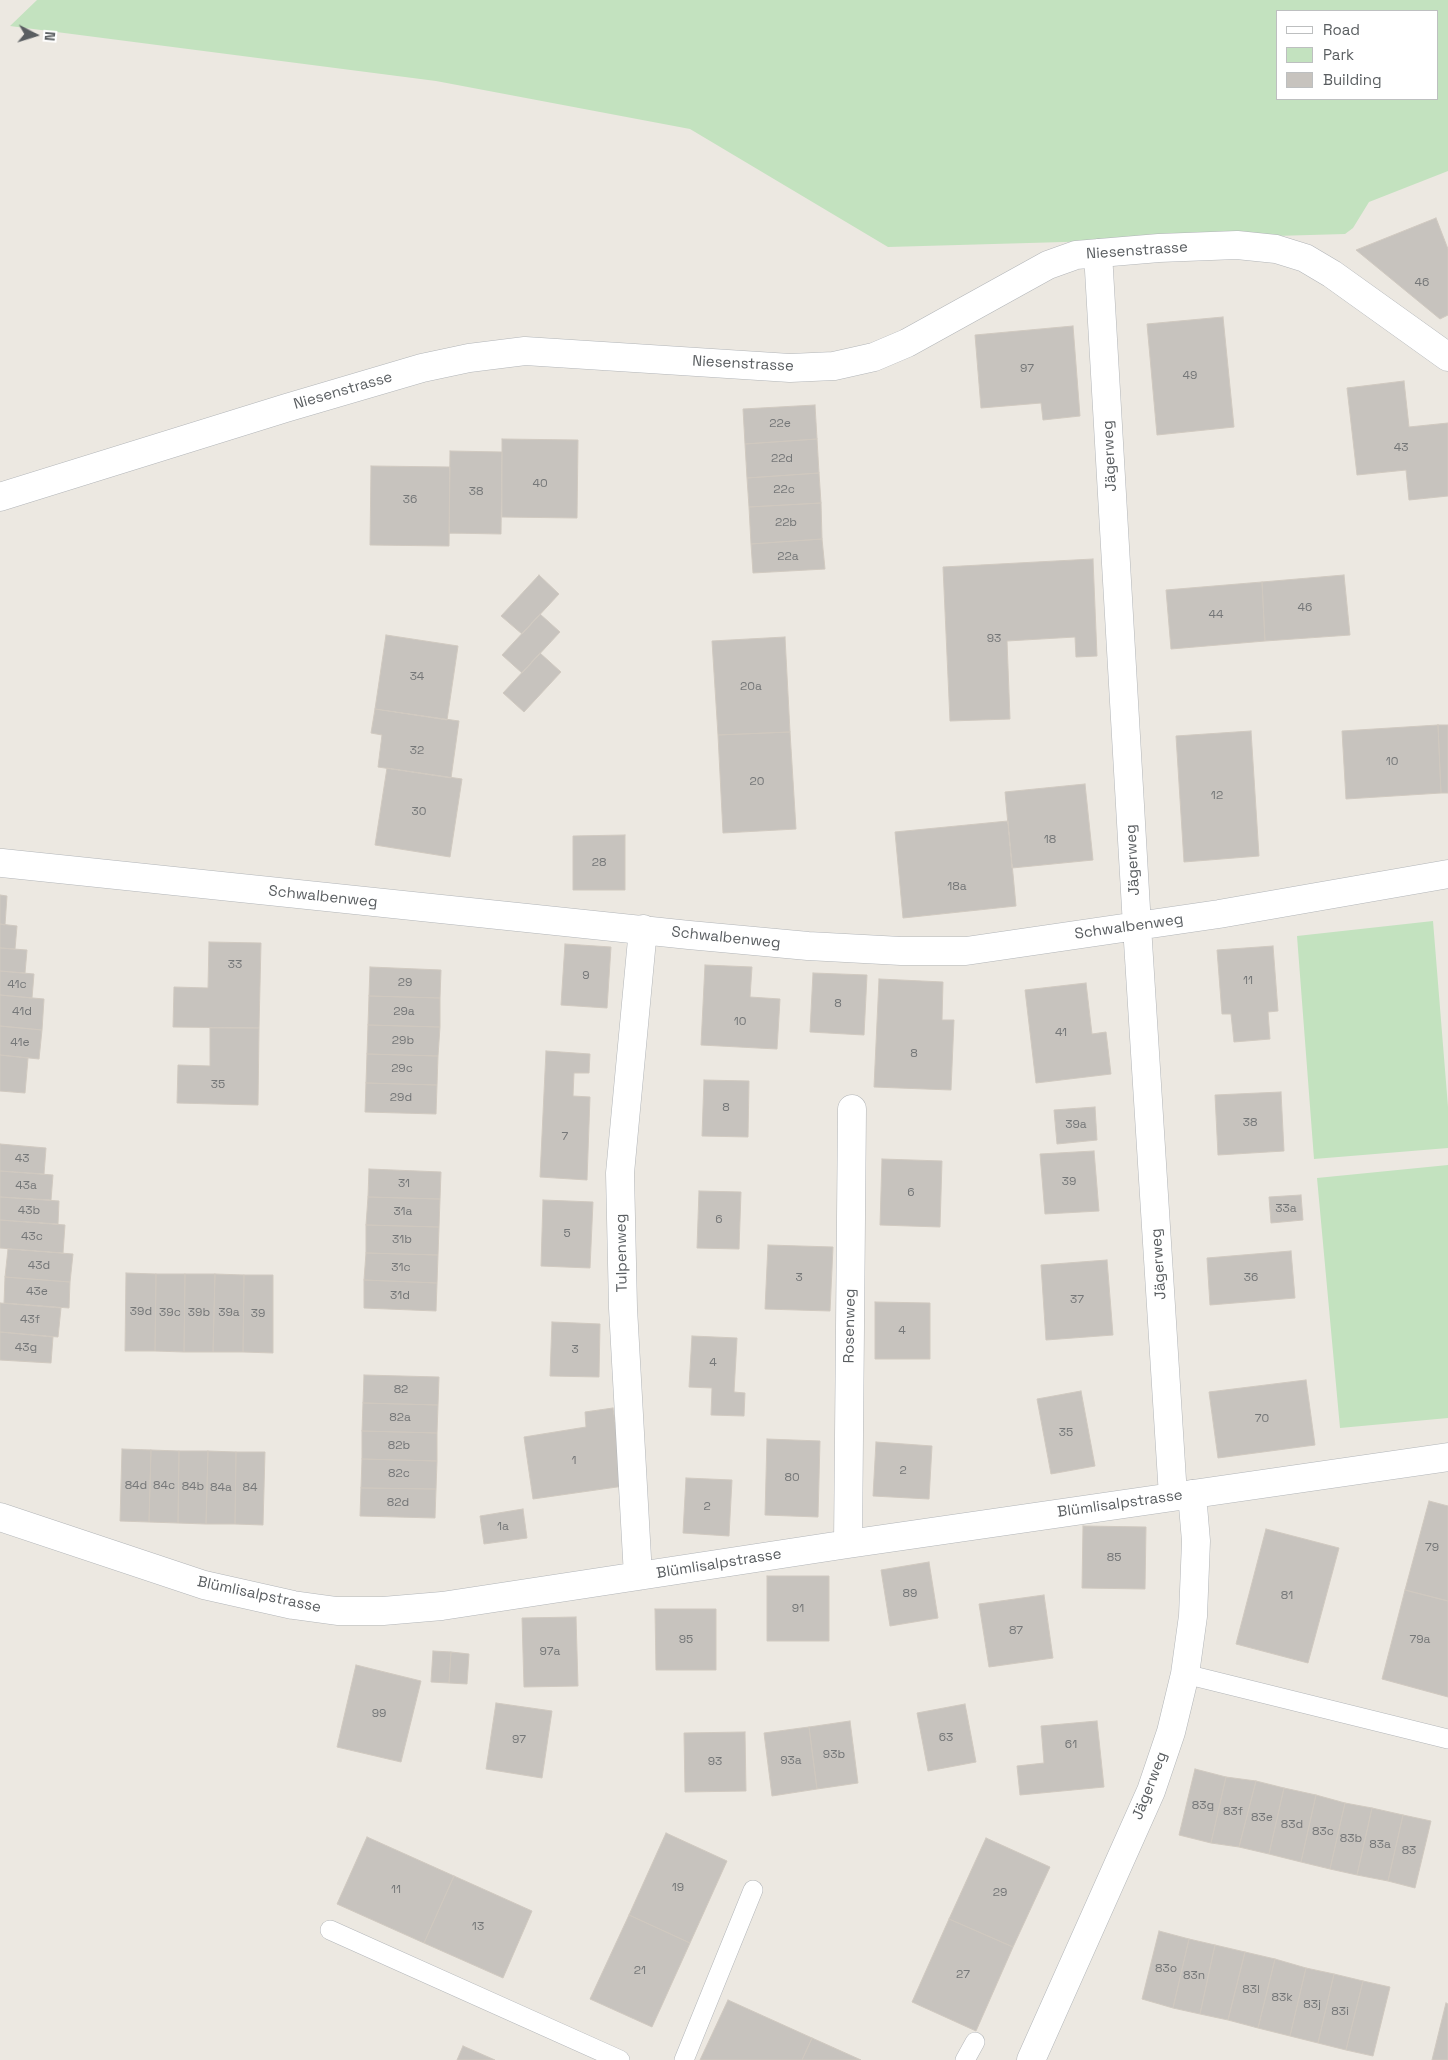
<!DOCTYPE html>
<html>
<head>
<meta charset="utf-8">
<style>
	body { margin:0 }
	#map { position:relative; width:1448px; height:2060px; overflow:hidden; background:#ece8e1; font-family:"Space Grotesk",sans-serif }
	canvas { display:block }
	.legend { position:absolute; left:1276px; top:10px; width:162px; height:90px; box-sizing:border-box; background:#fff; border:1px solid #bdbfc0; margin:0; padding:6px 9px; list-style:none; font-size:15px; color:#5a5e61 }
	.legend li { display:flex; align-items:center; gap:10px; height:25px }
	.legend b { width:25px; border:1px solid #bdbfc0 }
	.north { position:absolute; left:10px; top:10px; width:50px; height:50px; -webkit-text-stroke:4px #fff; paint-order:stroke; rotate:95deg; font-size:14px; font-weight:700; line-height:20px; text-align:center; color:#5a5e61 }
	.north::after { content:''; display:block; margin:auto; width:18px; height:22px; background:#5a5e61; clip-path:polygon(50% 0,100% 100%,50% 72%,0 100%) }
</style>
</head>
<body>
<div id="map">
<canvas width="1448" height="2060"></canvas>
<ul class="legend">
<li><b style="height:6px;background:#fff"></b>Road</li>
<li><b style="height:14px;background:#c3e2bf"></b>Park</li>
<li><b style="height:14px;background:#c7c3be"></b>Building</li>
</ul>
<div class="north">N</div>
</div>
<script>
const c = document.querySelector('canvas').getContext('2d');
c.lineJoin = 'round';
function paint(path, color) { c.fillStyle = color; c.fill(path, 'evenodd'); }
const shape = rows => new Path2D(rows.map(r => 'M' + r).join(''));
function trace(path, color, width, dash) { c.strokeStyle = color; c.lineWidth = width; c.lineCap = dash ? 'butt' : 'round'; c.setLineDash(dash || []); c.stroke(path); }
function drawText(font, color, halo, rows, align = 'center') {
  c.font = font + ' "Space Grotesk",sans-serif'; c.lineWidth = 4; c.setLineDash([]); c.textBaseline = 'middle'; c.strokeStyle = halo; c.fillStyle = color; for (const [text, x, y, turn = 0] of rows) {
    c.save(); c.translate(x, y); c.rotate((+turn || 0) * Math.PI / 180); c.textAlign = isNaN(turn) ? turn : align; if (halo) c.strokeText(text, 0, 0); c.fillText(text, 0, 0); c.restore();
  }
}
paint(shape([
	[37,0,1448,0,1448,171,1369,202,1353,228,1345,234,888,247,690,129,436,81,10,26],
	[1277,11,1437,11,1437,99,1277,99],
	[1433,921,1448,1107,1448,1148,1314,1159,1297,936],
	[1448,1165,1448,1418,1340,1428,1317,1178]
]), '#c3e2bf');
const building = shape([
	[1436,218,1448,249,1448,315,1440,319,1356,250,1436,218],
	[1223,317,1234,427,1157,435,1147,324,1223,317],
	[1073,326,1080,416,1043,420,1041,403,981,408,975,335,1073,326],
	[1404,381,1409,427,1448,423,1448,496,1409,500,1406,470,1357,475,1347,388,1404,381],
	[815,405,817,439,745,444,743,409,815,405],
	[502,439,578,440,577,518,502,517,502,439],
	[817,439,819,473,747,478,745,444,817,439],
	[450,451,502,452,501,534,449,533,450,451],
	[371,466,450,467,449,546,370,545,371,466],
	[819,473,821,503,749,507,747,478,819,473],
	[821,503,822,539,751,544,749,507,821,503],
	[822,539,825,569,753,573,751,544,822,539],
	[1093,559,1097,656,1076,657,1075,637,1007,641,1010,719,950,721,943,567,1093,559],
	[539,575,559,594,522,634,501,616,539,575],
	[1344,575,1350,635,1265,641,1262,582,1344,575],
	[1262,582,1265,641,1171,649,1166,590,1262,582],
	[540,614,560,632,522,673,502,655,540,614],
	[386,635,458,646,447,720,375,709,386,635],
	[785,637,790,732,718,735,712,641,785,637],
	[540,653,561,672,524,712,503,693,540,653],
	[375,709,459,721,451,778,378,767,382,735,371,733,375,709],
	[1438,725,1448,725,1448,793,1441,793,1438,725],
	[1438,725,1441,793,1346,799,1342,731,1438,725],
	[1251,731,1259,856,1184,862,1176,736,1251,731],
	[790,732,796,829,723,833,718,735,790,732],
	[387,768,462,779,450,857,375,845,387,768],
	[1085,784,1093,860,1012,868,1005,792,1085,784],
	[1008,821,1016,906,903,918,895,832,1008,821],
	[625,835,625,890,573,890,573,836,625,835],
	[0,895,7,896,5,925,0,924,0,895],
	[0,924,17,926,15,949,0,948,0,924],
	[209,942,261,943,259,1028,173,1027,174,987,208,988,209,942],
	[565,944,611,947,607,1008,561,1005,565,944],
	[1273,946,1278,1011,1268,1012,1270,1039,1234,1042,1231,1014,1222,1014,1217,950,1273,946],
	[0,948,27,950,25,973,0,971,0,948],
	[705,965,752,967,750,997,780,999,777,1049,701,1045,705,965],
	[370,967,441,970,440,998,369,996,370,967],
	[0,971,34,974,32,998,0,995,0,971],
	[813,973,867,975,864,1035,810,1032,813,973],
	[879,979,943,982,942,1020,954,1020,951,1090,874,1087,879,979],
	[1086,983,1092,1034,1106,1032,1111,1074,1036,1083,1025,990,1086,983],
	[0,995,44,999,42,1030,0,1026,0,995],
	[369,996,440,998,440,1027,368,1025,369,996],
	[368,1025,440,1027,438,1056,367,1054,368,1025],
	[0,1026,42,1030,39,1059,0,1055,0,1026],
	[210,1028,259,1028,258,1105,177,1103,178,1065,210,1066,210,1028],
	[546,1051,590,1054,589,1073,574,1073,573,1096,590,1097,587,1180,540,1177,546,1051],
	[367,1054,438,1056,437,1085,366,1083,367,1054],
	[0,1055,28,1058,25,1093,0,1091,0,1055],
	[704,1080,749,1081,748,1137,702,1136,704,1080],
	[366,1083,437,1085,436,1114,365,1112,366,1083],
	[1281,1092,1284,1151,1218,1155,1215,1095,1281,1092],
	[1095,1107,1097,1140,1057,1144,1054,1110,1095,1107],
	[0,1144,46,1148,44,1174,0,1171,0,1144],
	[1094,1151,1099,1211,1045,1214,1040,1154,1094,1151],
	[882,1159,942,1161,940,1227,880,1225,882,1159],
	[369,1169,441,1172,440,1199,368,1197,369,1169],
	[0,1171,53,1175,51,1200,0,1197,0,1171],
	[699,1191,741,1192,739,1249,697,1248,699,1191],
	[1301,1195,1303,1220,1271,1223,1269,1197,1301,1195],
	[0,1197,59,1201,58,1224,0,1220,0,1197],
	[368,1197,440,1199,439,1227,366,1225,368,1197],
	[543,1200,593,1202,590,1268,541,1266,543,1200],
	[0,1220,65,1225,63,1253,0,1248,0,1220],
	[366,1225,439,1227,438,1255,366,1253,366,1225],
	[768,1245,833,1247,830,1311,765,1309,768,1245],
	[8,1249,73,1254,70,1282,5,1277,8,1249],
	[1291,1251,1295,1298,1210,1305,1207,1258,1291,1251],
	[366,1253,438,1255,437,1283,364,1280,366,1253],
	[1107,1260,1113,1335,1046,1340,1041,1265,1107,1260],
	[126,1273,156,1274,155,1351,125,1351,126,1273],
	[156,1274,185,1274,184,1352,155,1351,156,1274],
	[185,1274,215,1274,213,1352,184,1352,185,1274],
	[215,1274,244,1275,243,1352,213,1352,215,1274],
	[244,1275,273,1275,273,1353,243,1352,244,1275],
	[5,1277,70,1282,69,1308,4,1303,5,1277],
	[364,1280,437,1283,436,1311,364,1308,364,1280],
	[875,1302,930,1303,930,1359,875,1359,875,1302],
	[0,1303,61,1308,58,1337,0,1332,0,1303],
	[552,1322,600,1324,599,1377,550,1376,552,1322],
	[0,1332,53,1337,51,1363,0,1360,0,1332],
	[692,1336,737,1338,734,1392,745,1393,744,1416,711,1415,712,1388,689,1387,692,1336],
	[364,1375,439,1377,438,1405,363,1403,364,1375],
	[1306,1380,1315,1445,1218,1458,1209,1392,1306,1380],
	[1081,1391,1095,1466,1051,1474,1037,1399,1081,1391],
	[363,1403,438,1405,437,1433,362,1431,363,1403],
	[613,1408,624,1486,533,1499,524,1437,586,1427,585,1412,613,1408],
	[362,1431,437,1433,437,1461,362,1459,362,1431],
	[767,1439,820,1441,818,1517,765,1515,767,1439],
	[876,1442,932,1446,929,1499,873,1496,876,1442],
	[122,1449,151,1450,149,1522,120,1521,122,1449],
	[151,1450,179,1451,178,1523,149,1522,151,1450],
	[179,1451,208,1451,206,1524,178,1523,179,1451],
	[208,1451,236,1452,235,1524,206,1524,208,1451],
	[236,1452,265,1452,263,1525,235,1524,236,1452],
	[362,1459,437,1461,436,1489,361,1488,362,1459],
	[686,1478,732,1480,729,1536,683,1533,686,1478],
	[361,1488,436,1489,435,1518,360,1516,361,1488],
	[1429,1501,1448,1506,1448,1601,1405,1590,1429,1501],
	[523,1509,527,1538,484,1544,480,1516,523,1509],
	[1083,1526,1146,1527,1145,1589,1082,1588,1083,1526],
	[1266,1529,1339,1548,1308,1663,1236,1644,1266,1529],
	[929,1562,938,1618,890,1626,881,1570,929,1562],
	[767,1576,829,1576,829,1641,767,1641,767,1576],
	[1405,1590,1448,1601,1448,1697,1382,1679,1405,1590],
	[1044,1595,1053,1658,989,1667,979,1604,1044,1595],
	[655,1609,716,1609,716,1670,656,1670,655,1609],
	[576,1617,578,1686,524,1687,522,1618,576,1617],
	[433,1651,451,1652,449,1683,431,1682,433,1651],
	[451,1652,469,1654,467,1684,449,1683,451,1652],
	[356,1665,421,1681,401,1762,337,1747,356,1665],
	[496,1703,552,1711,542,1778,486,1769,496,1703],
	[965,1704,976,1762,928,1771,917,1713,965,1704],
	[850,1721,858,1783,817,1789,809,1727,850,1721],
	[1097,1721,1104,1787,1020,1795,1017,1766,1044,1763,1041,1726,1097,1721],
	[809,1727,817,1789,772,1796,764,1733,809,1727],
	[745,1732,746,1791,685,1792,684,1733,745,1732],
	[1195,1769,1226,1777,1211,1843,1179,1835,1195,1769],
	[1226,1777,1256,1781,1239,1847,1211,1843,1226,1777],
	[1256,1781,1284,1788,1269,1854,1239,1847,1256,1781],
	[1284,1788,1316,1795,1301,1862,1269,1854,1284,1788],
	[1316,1795,1345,1803,1330,1869,1301,1862,1316,1795],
	[1345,1803,1372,1808,1357,1875,1330,1869,1345,1803],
	[1372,1808,1403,1815,1388,1881,1357,1875,1372,1808],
	[1403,1815,1431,1821,1415,1888,1388,1881,1403,1815],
	[666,1833,727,1861,690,1943,629,1915,666,1833],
	[367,1837,454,1876,424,1943,337,1904,367,1837],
	[986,1838,1050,1867,1013,1947,949,1919,986,1838],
	[454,1876,532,1911,503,1978,424,1943,454,1876],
	[629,1915,690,1943,652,2027,590,1999,629,1915],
	[949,1919,1013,1947,976,2031,912,2002,949,1919],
	[1159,1931,1189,1939,1173,2008,1142,1999,1159,1931],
	[1189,1939,1215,1945,1200,2014,1173,2008,1189,1939],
	[1215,1945,1245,1952,1228,2020,1200,2014,1215,1945],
	[1245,1952,1275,1959,1258,2028,1228,2020,1245,1952],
	[1275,1959,1306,1968,1290,2036,1258,2028,1275,1959],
	[1306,1968,1334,1974,1318,2043,1290,2036,1306,1968],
	[1334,1974,1363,1981,1346,2050,1318,2043,1334,1974],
	[1363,1981,1390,1987,1373,2056,1346,2050,1363,1981],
	[728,2000,812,2038,802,2060,700,2060,728,2000],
	[1446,2003,1448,2004,1448,2060,1432,2060,1446,2003],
	[812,2038,861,2060,802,2060,812,2038],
	[463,2046,495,2060,457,2060,463,2046]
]);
paint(building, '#c7c3be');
trace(building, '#d0c9c0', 1);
const service = shape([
	[1185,1674,1448,1739],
	[330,1930,620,2060],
	[684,2060,753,1890],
	[965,2060,975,2042]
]);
const minor = shape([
	[1098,253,1137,926,1173,1496],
	[0,497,286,408,422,368,469,358,525,351,790,368,834,366,874,357,907,343,1048,265,1076,255,1159,248,1237,245,1276,249,1305,258,1332,274,1448,357],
	[2,863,689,935,808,946,901,951,966,951,1219,914,1448,874],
	[0,1517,204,1585,293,1605,337,1611,383,1611,442,1606,848,1544,1448,1457],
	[848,1544,852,1109],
	[638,1576,623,1308,620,1173,643,929],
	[1031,2060,1151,1791,1171,1732,1185,1674,1193,1616,1196,1541,1192,1494]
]);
trace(service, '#b2b5b8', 20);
trace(minor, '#b2b5b8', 29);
trace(service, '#fff', 19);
trace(minor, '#fff', 28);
drawText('12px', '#757778', null, [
	["46",1422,283],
	["97",1027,369],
	["49",1190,376],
	["22e",780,424],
	["43",1401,448],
	["22d",782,459],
	["40",540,484],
	["22c",784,490],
	["38",476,492],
	["36",410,500],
	["22b",786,523],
	["22a",788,557],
	["46",1305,608],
	["44",1216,615],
	["93",994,639],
	["34",417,677],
	["20a",751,687],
	["32",417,751],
	["10",1392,762],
	["20",757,782],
	["12",1217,796],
	["30",419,812],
	["18",1050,840],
	["28",599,863],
	["18a",957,887],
	["33",235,965],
	["9",586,976],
	["11",1248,981],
	["29",405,983],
	["41c",17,985],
	["8",838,1004],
	["41d",22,1012],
	["29a",404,1012],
	["10",740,1022],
	["41",1061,1033],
	["29b",403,1041],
	["41e",20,1043],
	["8",914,1054],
	["29c",402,1069],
	["35",218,1085],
	["29d",401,1098],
	["8",726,1108],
	["38",1250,1123],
	["39a",1076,1125],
	["7",565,1137],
	["43",22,1159],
	["39",1069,1182],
	["31",404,1184],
	["43a",26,1186],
	["6",911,1193],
	["33a",1286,1209],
	["43b",29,1211],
	["31a",403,1212],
	["6",719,1220],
	["5",567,1234],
	["43c",32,1237],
	["31b",402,1240],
	["43d",39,1266],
	["31c",401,1268],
	["3",799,1278],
	["36",1251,1278],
	["43e",37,1292],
	["31d",400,1296],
	["37",1077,1300],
	["39d",141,1312],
	["39c",170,1313],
	["39b",199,1313],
	["39a",229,1313],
	["39",258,1314],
	["43f",30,1320],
	["4",902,1331],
	["43g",26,1348],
	["3",575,1350],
	["4",713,1363],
	["82",401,1390],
	["82a",400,1418],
	["70",1262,1419],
	["35",1066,1433],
	["82b",399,1446],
	["1",574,1461],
	["2",903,1471],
	["82c",399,1474],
	["80",792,1478],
	["84d",136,1486],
	["84c",164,1486],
	["84b",193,1487],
	["84a",221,1488],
	["84",250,1488],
	["82d",398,1503],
	["2",707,1507],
	["1a",503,1527],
	["79",1432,1548],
	["85",1114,1558],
	["89",910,1594],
	["81",1287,1596],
	["91",798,1609],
	["87",1016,1631],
	["95",686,1640],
	["79a",1420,1640],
	["97a",550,1652],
	["99",379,1714],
	["63",946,1738],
	["97",519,1740],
	["61",1071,1745],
	["93b",834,1755],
	["93a",791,1761],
	["93",715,1762],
	["83g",1203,1806],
	["83f",1233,1812],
	["83e",1262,1818],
	["83d",1292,1825],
	["83c",1323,1832],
	["83b",1351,1839],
	["83a",1380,1845],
	["83",1409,1851],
	["19",678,1888],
	["11",396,1890],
	["29",1000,1893],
	["13",478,1927],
	["83o",1166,1969],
	["21",640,1971],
	["27",963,1975],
	["83n",1194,1976],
	["83l",1251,1990],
	["83k",1282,1998],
	["83j",1312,2005],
	["83i",1340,2012]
]);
drawText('15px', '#5a5e61', '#fff', [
	["Niesenstrasse",1137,251,-4],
	["Niesenstrasse",743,364,3],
	["Niesenstrasse",343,391,-16],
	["Jägerweg",1110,456,-93],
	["Jägerweg",1133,860,-93],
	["Schwalbenweg",323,897,6],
	["Schwalbenweg",1129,927,-8],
	["Schwalbenweg",726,938,6],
	["Tulpenweg",622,1253,-91],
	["Jägerweg",1159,1264,-94],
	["Rosenweg",850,1326,-89],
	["Blümlisalpstrasse",1120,1504,-8],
	["Blümlisalpstrasse",719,1564,-9],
	["Blümlisalpstrasse",259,1595,12],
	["Jägerweg",1150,1786,-69]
]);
</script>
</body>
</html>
